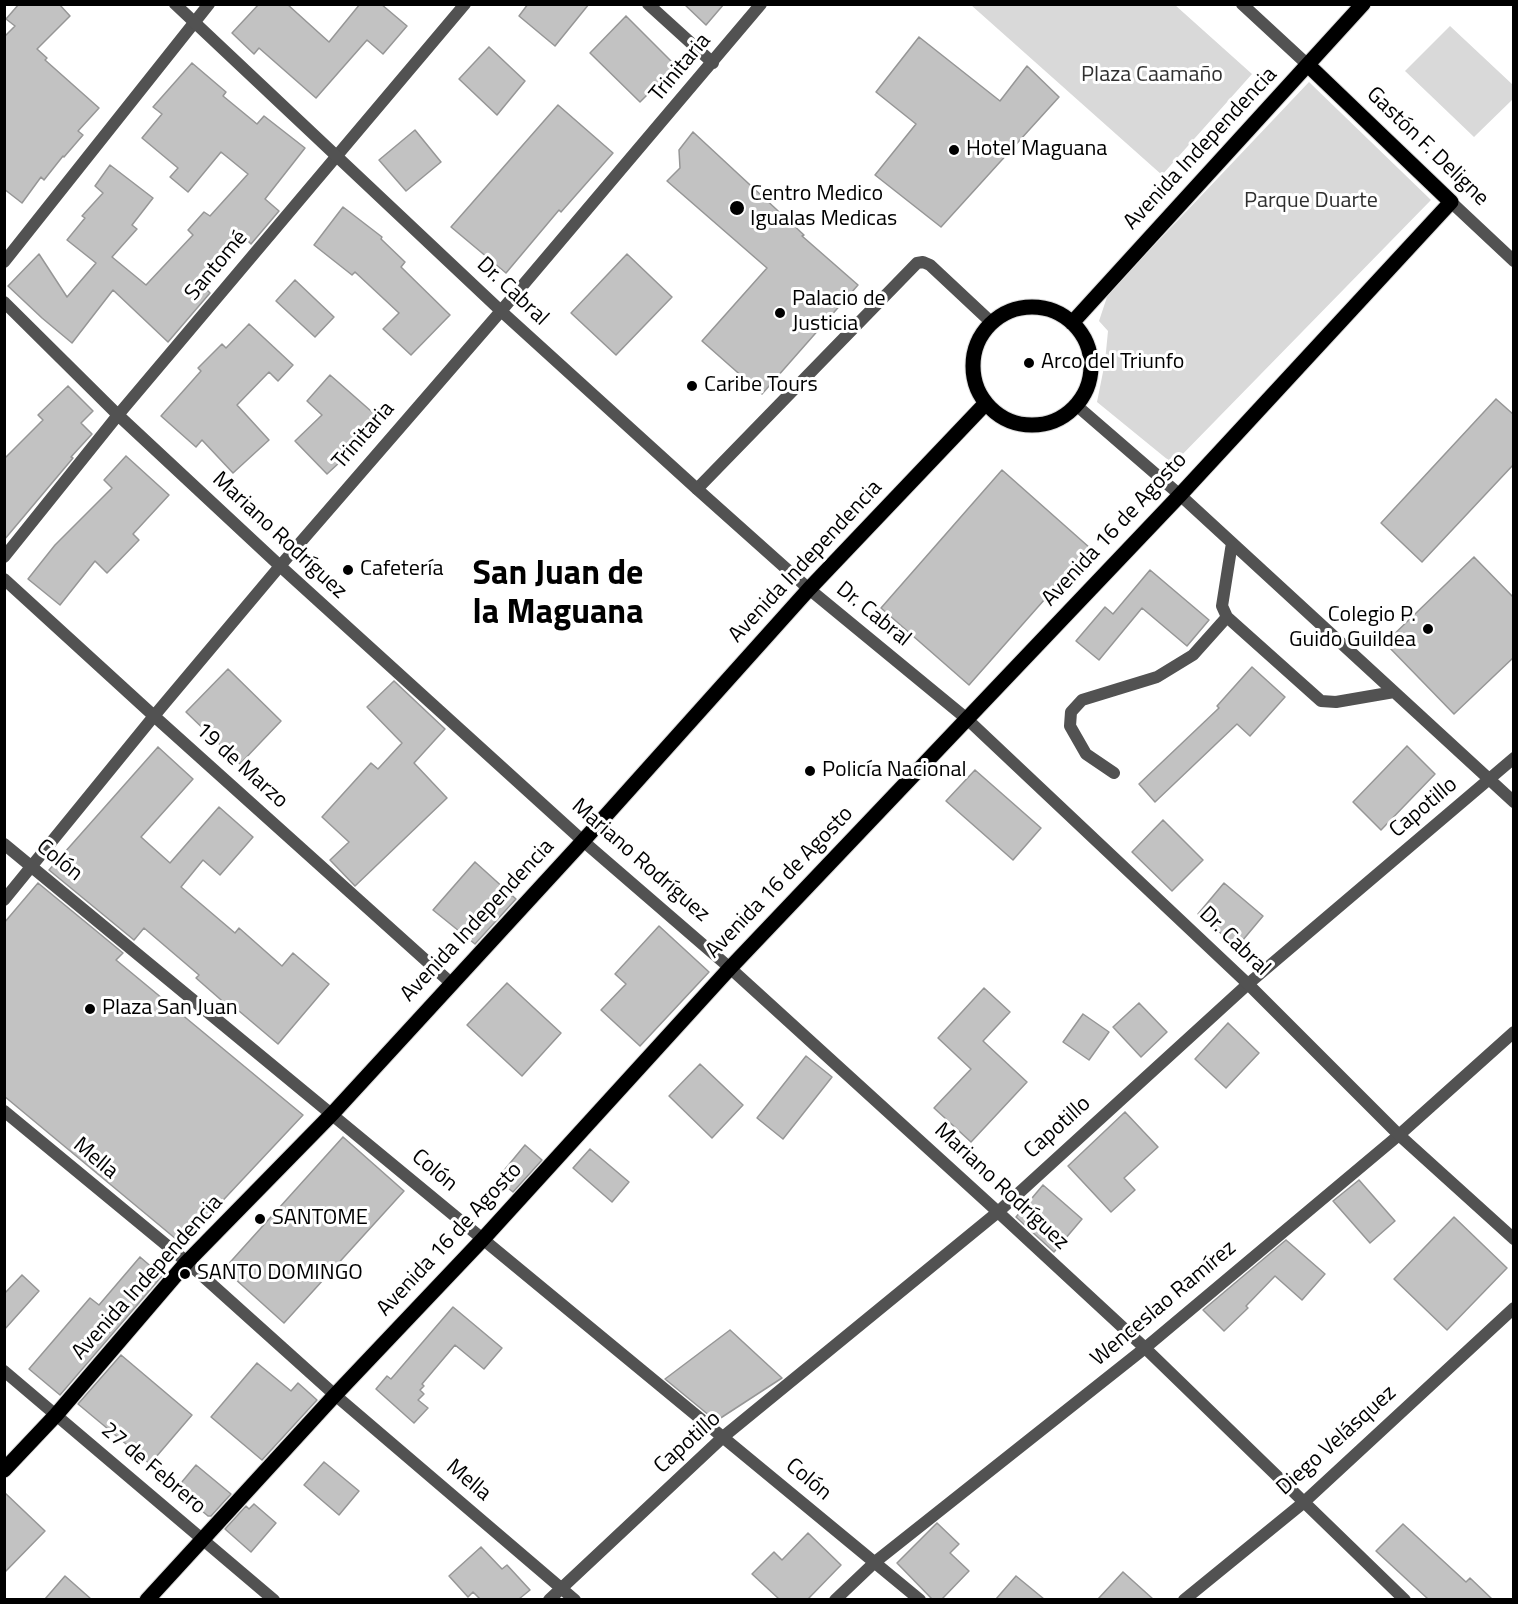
<!DOCTYPE html>
<html>
<head>
<meta charset="utf-8">
<style>
	body { margin:0 }
	#map { position:relative; width:1518px; height:1604px; overflow:hidden; background:#fff; font-family:"Titillium Web",sans-serif }
	canvas { display:block }
	.frame { position:absolute; inset:0; border:6px solid #000; pointer-events:none }
</style>
</head>
<body>
<div id="map">
<canvas width="1518" height="1604"></canvas>
<div class="frame"></div>
</div>
<script>
const c = document.querySelector('canvas').getContext('2d');
c.lineJoin = 'round';
function paint(path, color) { c.fillStyle = color; c.fill(path, 'evenodd'); }
const shape = rows => new Path2D(rows.map(r => 'M' + r).join(''));
function trace(path, color, width, dash) { c.strokeStyle = color; c.lineWidth = width; c.lineCap = dash ? 'butt' : 'round'; c.setLineDash(dash || []); c.stroke(path); }
function drawText(font, color, halo, rows, align = 'center') {
  c.font = font + ' "Titillium Web",sans-serif'; c.lineWidth = 6; c.setLineDash([]); c.textBaseline = 'middle'; c.strokeStyle = halo; c.fillStyle = color; for (const [text, x, y, turn = 0] of rows) {
    c.save(); c.translate(x, y); c.rotate((+turn || 0) * Math.PI / 180); c.textAlign = isNaN(turn) ? turn : align; if (halo) c.strokeText(text, 0, 0); c.fillText(text, 0, 0); c.restore();
  }
}
paint(shape([
	[971,5,1175,5,1252,74,1162,175],
	[1450,26,1513,85,1513,99,1474,137,1405,71],
	[1309,82,1431,200,1173,464,1097,402,1105,362,1108,331,1099,321,1108,294]
]), '#d9d9d9');
const building = shape([
	[19,4,59,4,70,16,37,49,47,58,45,60,99,108,78,131,83,135,64,157,63,156,44,180,41,177,22,203,4,189,4,37,15,26,6,19,19,4],
	[259,4,287,4,329,42,360,4,381,4,407,26,383,54,367,40,316,98,259,48,254,54,232,33,259,4],
	[528,4,589,4,555,46,519,16,528,4],
	[684,4,724,4,706,25,684,4],
	[626,16,676,66,640,102,590,53,626,16],
	[919,37,1000,101,1027,66,1059,97,941,227,875,175,916,124,876,92,919,37],
	[489,47,525,81,497,115,459,79,489,47],
	[192,63,226,92,223,96,257,124,264,116,305,148,265,199,279,211,251,244,245,238,201,284,210,293,168,342,113,290,72,343,42,318,8,286,39,254,67,297,96,263,67,240,85,218,82,216,103,193,95,186,110,165,153,198,132,225,137,229,112,257,146,285,193,235,188,230,204,212,210,216,248,174,221,152,188,192,170,177,178,168,142,138,162,114,153,107,192,63],
	[558,105,613,153,561,212,559,210,506,273,451,227,558,105],
	[415,130,441,162,406,191,379,160,415,130],
	[693,132,804,235,802,236,858,285,762,394,702,341,767,268,667,181,680,168,679,150,693,132],
	[343,207,382,237,381,239,405,262,401,267,450,315,411,355,383,329,399,313,355,272,352,275,314,245,343,207],
	[627,254,672,297,616,355,571,313,627,254],
	[295,280,334,317,315,337,276,301,295,280],
	[249,324,293,365,278,381,269,372,237,405,269,440,233,473,202,440,196,447,161,416,201,371,198,368,222,344,226,348,249,324],
	[330,375,380,419,354,449,327,474,295,441,322,415,307,401,330,375],
	[68,386,93,411,81,423,92,434,71,457,73,458,4,540,4,459,43,420,38,415,68,386],
	[1496,399,1514,415,1514,464,1422,562,1381,523,1496,399],
	[126,456,169,495,133,534,139,540,107,573,95,561,60,605,28,579,55,545,112,488,104,480,126,456],
	[1002,470,1090,548,969,685,881,608,1002,470],
	[1474,557,1514,598,1514,657,1454,714,1385,643,1474,557],
	[1150,570,1209,620,1187,646,1142,608,1099,660,1076,641,1105,607,1113,614,1150,570],
	[1252,667,1285,697,1250,736,1237,724,1155,802,1139,784,1219,708,1217,706,1252,667],
	[228,669,281,721,240,764,186,712,228,669],
	[394,681,445,729,414,763,447,798,355,886,330,860,349,842,322,817,371,763,378,769,402,743,367,707,394,681],
	[1407,746,1435,774,1381,830,1353,802,1407,746],
	[158,747,193,779,141,837,170,863,219,807,253,837,220,875,203,860,181,887,235,933,239,928,282,966,293,953,329,984,278,1044,239,1011,236,1013,196,978,199,975,144,928,134,940,49,870,158,747],
	[975,770,1041,828,1013,860,946,801,975,770],
	[1163,820,1203,860,1172,891,1132,852,1163,820],
	[475,862,516,899,475,944,433,910,475,862],
	[38,883,123,953,116,960,303,1115,182,1244,4,1096,4,923,38,883],
	[1224,883,1263,916,1237,947,1198,914,1224,883],
	[659,926,709,972,640,1046,601,1010,626,984,615,974,659,926],
	[507,983,561,1033,522,1076,467,1025,507,983],
	[984,988,1010,1012,983,1041,1027,1082,971,1142,934,1108,971,1069,938,1038,984,988],
	[1139,1003,1167,1032,1141,1057,1113,1027,1139,1003],
	[1083,1014,1109,1032,1089,1060,1063,1042,1083,1014],
	[1228,1023,1259,1053,1226,1088,1195,1059,1228,1023],
	[806,1056,832,1077,783,1139,757,1118,806,1056],
	[700,1064,743,1105,712,1138,669,1096,700,1064],
	[1125,1112,1158,1147,1124,1178,1135,1190,1111,1212,1068,1166,1125,1112],
	[343,1137,404,1191,284,1323,224,1269,343,1137],
	[525,1145,542,1160,513,1192,497,1179,525,1145],
	[590,1149,629,1182,612,1202,573,1168,590,1149],
	[1359,1180,1395,1221,1370,1243,1333,1201,1359,1180],
	[1043,1185,1082,1219,1054,1252,1016,1217,1043,1185],
	[1454,1217,1507,1268,1447,1330,1394,1279,1454,1217],
	[1286,1240,1325,1274,1302,1300,1275,1276,1246,1306,1248,1308,1224,1331,1203,1310,1286,1240],
	[140,1257,162,1276,60,1395,29,1369,90,1298,99,1305,140,1257],
	[22,1275,39,1291,4,1330,4,1294,22,1275],
	[453,1307,502,1348,484,1369,455,1345,422,1384,424,1386,420,1390,424,1394,418,1400,428,1408,414,1423,376,1389,387,1376,391,1379,453,1307],
	[730,1330,782,1378,716,1421,665,1379,730,1330],
	[121,1355,192,1415,150,1464,78,1404,121,1355],
	[257,1363,291,1391,298,1383,317,1400,262,1460,211,1417,257,1363],
	[324,1462,359,1491,339,1515,304,1485,324,1462],
	[196,1465,231,1494,211,1516,208,1516,176,1489,196,1465],
	[4,1492,45,1531,4,1573,4,1492],
	[254,1504,276,1523,251,1552,225,1529,246,1506,249,1509,254,1504],
	[937,1523,959,1544,950,1553,969,1571,942,1599,932,1599,897,1563,937,1523],
	[1403,1524,1466,1582,1470,1578,1492,1599,1428,1599,1376,1551,1403,1524],
	[808,1533,841,1565,808,1599,779,1599,752,1574,774,1552,782,1560,808,1533],
	[481,1547,502,1569,507,1565,530,1590,519,1599,480,1599,473,1592,468,1597,449,1576,481,1547],
	[1123,1572,1153,1599,1098,1599,1123,1572],
	[65,1576,91,1599,45,1599,65,1576],
	[1016,1576,1044,1599,996,1599,1016,1576]
]);
paint(building, '#c2c2c2');
trace(building, '#969696', 1.5);
const primary = shape([
	'973 366a59 59 0 1 1 118 0a59 59 0 1 1-118 0Z',
	[1072,323,1363,4],
	[4,1470,56,1415,187,1262,333,1113,583,841,809,589,986,403],
	[147,1600,335,1395,483,1239,730,968,1180,495,1451,202,1309,66]
]);
trace(primary, '#dbdbdb', 17);
trace(shape([
	[648,4,713,63],
	[1242,4,1309,66],
	[1451,202,1514,261],
	[4,262,209,4],
	[4,302,118,415,280,566,583,841,730,968,998,1212,1145,1348,1405,1600],
	[1076,405,1180,495,1514,802],
	[697,489,917,263,923,262,930,265,992,323],
	[1232,543,1222,606,1227,617,1321,701,1336,702,1394,692],
	[4,557,118,415,465,4],
	[4,579,154,716,451,983],
	[1114,773,1086,754,1070,726,1071,712,1082,700,1157,677,1193,655,1227,617],
	[4,844,920,1600],
	[4,900,154,716,280,566,501,311],
	[4,1111,187,1262,335,1395,575,1600],
	[4,1371,274,1600],
	[549,1600,723,1437,998,1212,1248,984,1514,758],
	[835,1600,875,1562,1145,1348,1399,1135,1514,1032],
	[1184,1600,1303,1503,1514,1308]
]), '#525252', 12);
trace(shape([
	[175,4,501,311,697,489,809,589,967,719,1248,984,1399,1135,1514,1239],
	[501,311,761,4]
]), '#525252', 12);
trace(primary, '#000', 15);
for (const [x, y, r, color] of [
	[954,150,6,"#000"],
	[737,208,8,"#000"],
	[780,313,6,"#000"],
	[1029,363,6,"#000"],
	[692,386,6,"#000"],
	[348,570,6,"#000"],
	[1428,629,6,"#000"],
	[810,771,6,"#000"],
	[90,1009,6,"#000"],
	[260,1219,6,"#000"],
	[185,1274,6,"#000"]
]) { const dot = new Path2D(); dot.arc(x, y, r, 0, 2 * Math.PI); c.fillStyle = color; c.fill(dot); trace(dot, '#fff', 2); }
drawText('22px', '#000', '#fff', [
	["Trinitaria",681,68,-50],
	["Gastón F. Deligne",1427,147,44],
	["Avenida Independencia",1201,149,-47],
	["Santomé",217,266,-50],
	["Dr. Cabral",512,292,43],
	["Trinitaria",364,436,-49],
	["Avenida 16 de Agosto",1115,530,-47],
	["Mariano Rodríguez",279,536,43],
	["Avenida Independencia",806,562,-47],
	["Dr. Cabral",873,615,39],
	["19 de Marzo",241,766,42],
	["Capotillo",1424,808,-40],
	["Colón",59,861,39],
	["Mariano Rodríguez",640,861,41],
	["Avenida 16 de Agosto",780,883,-46],
	["Avenida Independencia",478,921,-47],
	["Dr. Cabral",1234,942,44],
	["Capotillo",1058,1128,-42],
	["Mella",95,1159,40],
	["Colón",434,1171,40],
	["Mariano Rodríguez",1001,1187,43],
	["Avenida 16 de Agosto",450,1240,-47],
	["Avenida Independencia",148,1278,-48],
	["Wenceslao Ramírez",1164,1304,-40],
	["Diego Velásquez",1337,1441,-42],
	["Capotillo",688,1443,-42],
	["27 de Febrero",153,1469,40],
	["Colón",808,1480,40],
	["Mella",468,1481,40]
]);
drawText('22px', '#303030', '#fff', [
	["Plaza Caamaño",1152,76],
	["Parque Duarte",1311,202]
]);
drawText('22px', '#000', '#fff', [
	["Hotel Maguana",966,150],
	["Centro Medico",750,195],
	["Igualas Medicas",750,220],
	["Palacio de",792,300],
	["Justicia",792,325],
	["Arco del Triunfo",1041,363],
	["Caribe Tours",704,386],
	["Cafetería",360,570],
	["Colegio P.",1416,616,"right"],
	["Guido Guildea",1416,641,"right"],
	["Policía Nacional",822,771],
	["Plaza San Juan",102,1009],
	["SANTOME",272,1219],
	["SANTO DOMINGO",197,1274]
], 'left');
drawText('bold 34px', '#000', '#fff', [
	["San Juan de",558,576],
	["la Maguana",558,615]
]);
</script>
</body>
</html>
